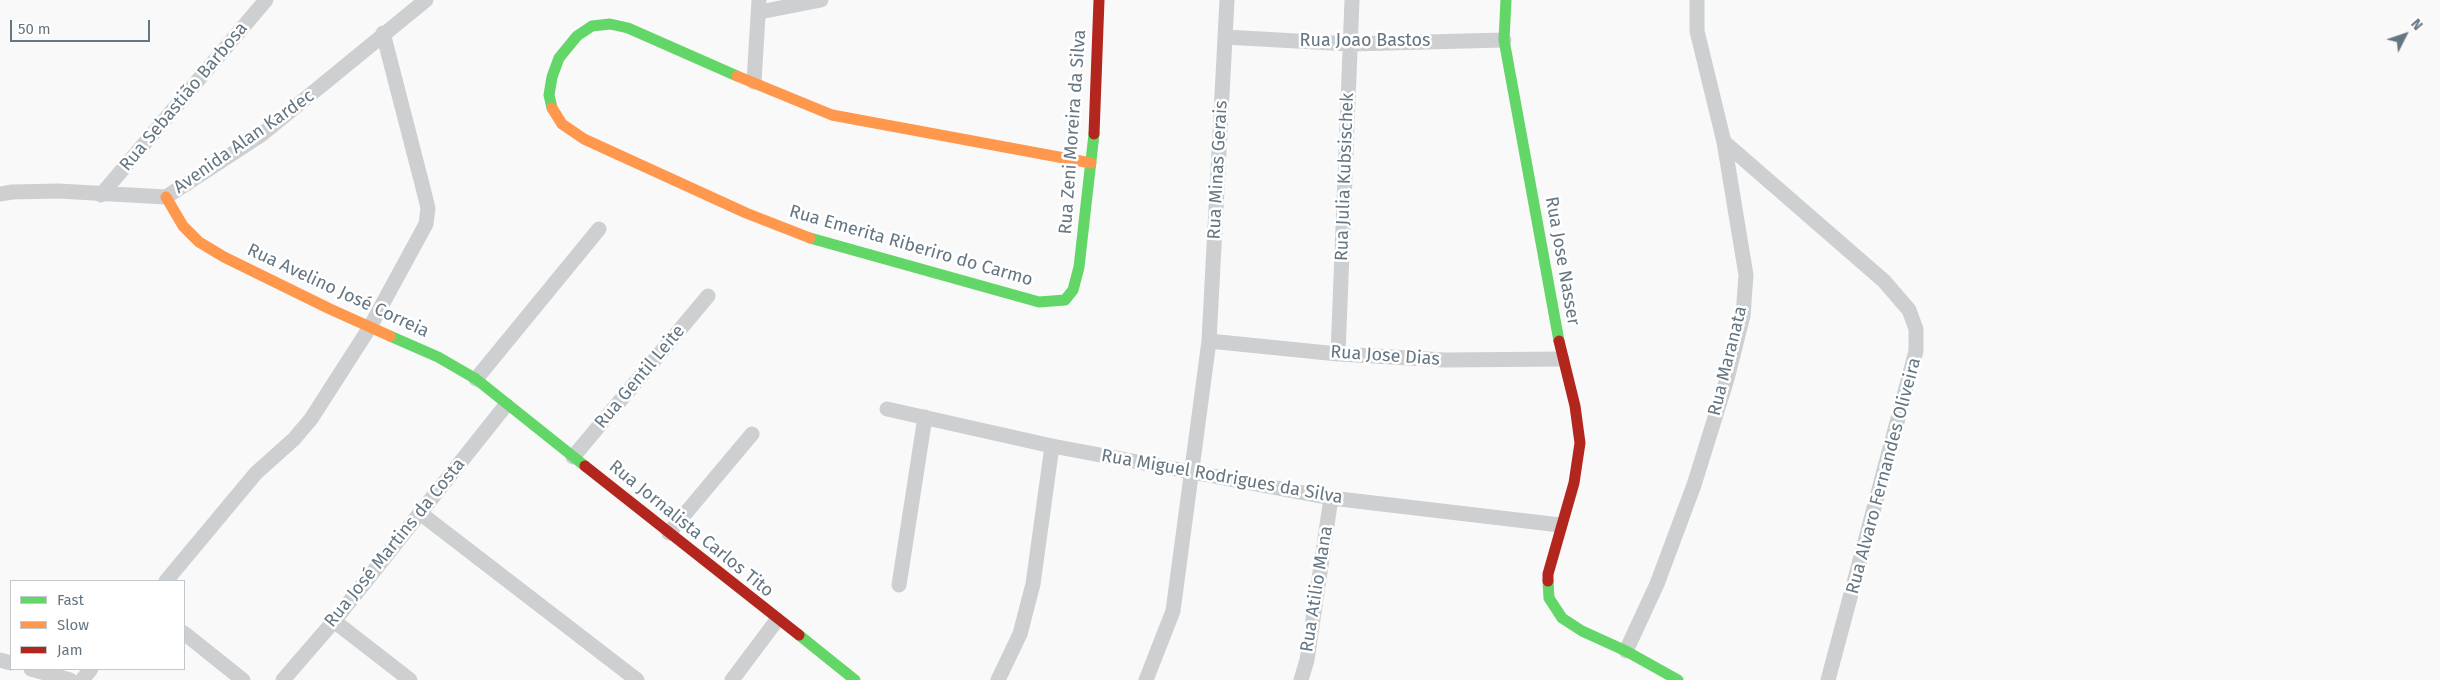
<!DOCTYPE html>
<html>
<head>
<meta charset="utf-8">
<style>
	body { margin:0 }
	#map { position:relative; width:2440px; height:680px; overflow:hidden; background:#f9f9f9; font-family:"Fira Sans",sans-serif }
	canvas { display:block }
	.legend { position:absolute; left:10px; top:580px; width:175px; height:90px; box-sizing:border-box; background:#fff; border:1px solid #c1c8cd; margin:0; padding:6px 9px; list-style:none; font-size:15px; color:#657683 }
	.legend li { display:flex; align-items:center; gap:10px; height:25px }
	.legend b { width:25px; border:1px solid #c1c8cd }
	.north { position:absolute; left:2380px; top:10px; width:50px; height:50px; -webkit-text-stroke:4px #fff; paint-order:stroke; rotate:49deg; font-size:14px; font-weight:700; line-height:20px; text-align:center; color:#657683 }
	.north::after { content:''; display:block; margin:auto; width:18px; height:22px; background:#657683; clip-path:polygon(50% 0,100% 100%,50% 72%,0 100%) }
	.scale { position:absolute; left:10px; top:20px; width:140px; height:22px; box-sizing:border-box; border:2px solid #657683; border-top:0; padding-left:6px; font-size:15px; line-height:18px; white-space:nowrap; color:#657683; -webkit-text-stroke:4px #fff; paint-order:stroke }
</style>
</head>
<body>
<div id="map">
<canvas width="2440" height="680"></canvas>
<ul class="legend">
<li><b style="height:6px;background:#63d668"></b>Fast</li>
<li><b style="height:6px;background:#ff974d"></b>Slow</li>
<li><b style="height:6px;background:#b3261e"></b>Jam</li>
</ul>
<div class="north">N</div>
<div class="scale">50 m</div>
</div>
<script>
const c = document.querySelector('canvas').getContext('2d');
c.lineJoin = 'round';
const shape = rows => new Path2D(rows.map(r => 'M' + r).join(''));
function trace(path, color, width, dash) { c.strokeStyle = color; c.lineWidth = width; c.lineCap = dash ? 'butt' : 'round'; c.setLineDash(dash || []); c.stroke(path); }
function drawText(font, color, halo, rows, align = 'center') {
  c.font = font + ' "Fira Sans",sans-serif'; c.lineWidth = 5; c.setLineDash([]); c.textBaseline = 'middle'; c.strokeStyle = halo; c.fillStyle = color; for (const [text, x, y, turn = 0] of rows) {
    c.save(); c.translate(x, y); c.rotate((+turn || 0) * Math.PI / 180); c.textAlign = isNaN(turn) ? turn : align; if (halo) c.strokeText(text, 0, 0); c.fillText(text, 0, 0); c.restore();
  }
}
trace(shape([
	[760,12,821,0],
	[1225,37,1350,44,1504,40],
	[754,82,759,0],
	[1724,142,1884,281,1909,310,1916,329,1916,351,1828,680],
	[0,194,12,192,58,191,166,197,261,135,426,0],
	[101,195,266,0],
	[1209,341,1338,354,1445,360,1562,359],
	[1338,354,1352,0],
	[476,379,599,229],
	[887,409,1052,446,1331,498,1560,525],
	[573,457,708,296],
	[420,513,637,680],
	[669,533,752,434],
	[166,581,256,473,294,439,311,419,370,327,426,224,428,208,422,184,383,33],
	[899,585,925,417],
	[334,621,410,680],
	[184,633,243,680],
	[1626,651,1657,584,1694,485,1727,379,1743,316,1746,275,1724,142,1697,31,1697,0],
	[0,660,11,663],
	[31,669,70,680],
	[82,680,91,669],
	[283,680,334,621,506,405],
	[732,680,777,620],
	[998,680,1020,634,1033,584,1052,446],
	[1146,680,1173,611,1209,341,1227,0],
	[1301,680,1307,660,1331,498]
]), '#cecfd0', 15);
trace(shape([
	[1506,0,1504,40,1559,341],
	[552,108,549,95,552,77,559,58,577,36,592,26,610,24,628,28,737,76],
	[810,238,1039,302,1065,300,1073,290,1079,267,1094,134],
	[390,336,438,357,476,379,585,466],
	[1548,581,1549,598,1562,618,1582,631,1626,651,1678,680],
	[799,635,855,680]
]), '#63d668', 11);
trace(shape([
	[737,76,832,115,1091,163],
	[552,108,562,124,584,139,746,213,810,238],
	[166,197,183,226,199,242,224,257,330,309,390,336]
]), '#ff974d', 11);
trace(shape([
	[1094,134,1099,0],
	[585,466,799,635],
	[1548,581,1548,574,1574,483,1580,443,1575,406,1559,341]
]), '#b3261e', 11);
drawText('18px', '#657683', '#fff', [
	["Rua Joao Bastos",1365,41],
	["Rua Sebastião Barbosa",184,97,-50],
	["Rua Zeni Moreira da Silva",1073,132,-86],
	["Avenida Alan Kardec",244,142,-35],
	["Rua Minas Gerais",1218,170,-87],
	["Rua Julia Kubsischek",1345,177,-88],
	["Rua Emerita Riberiro do Carmo",911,246,16],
	["Rua Jose Nasser",1562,261,80],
	["Rua Avelino José Correia",338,291,25],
	["Rua Jose Dias",1385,356,4],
	["Rua Maranata",1728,361,-76],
	["Rua Gentil Leite",640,377,-50],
	["Rua Alvaro Fernandes Oliveira",1884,476,-75],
	["Rua Miguel Rodrigues da Silva",1222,477,10],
	["Rua Jornalista Carlos Tito",691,529,39],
	["Rua José Martins da Costa",395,543,-51],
	["Rua Atilio Mana",1317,589,-81]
]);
</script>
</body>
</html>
